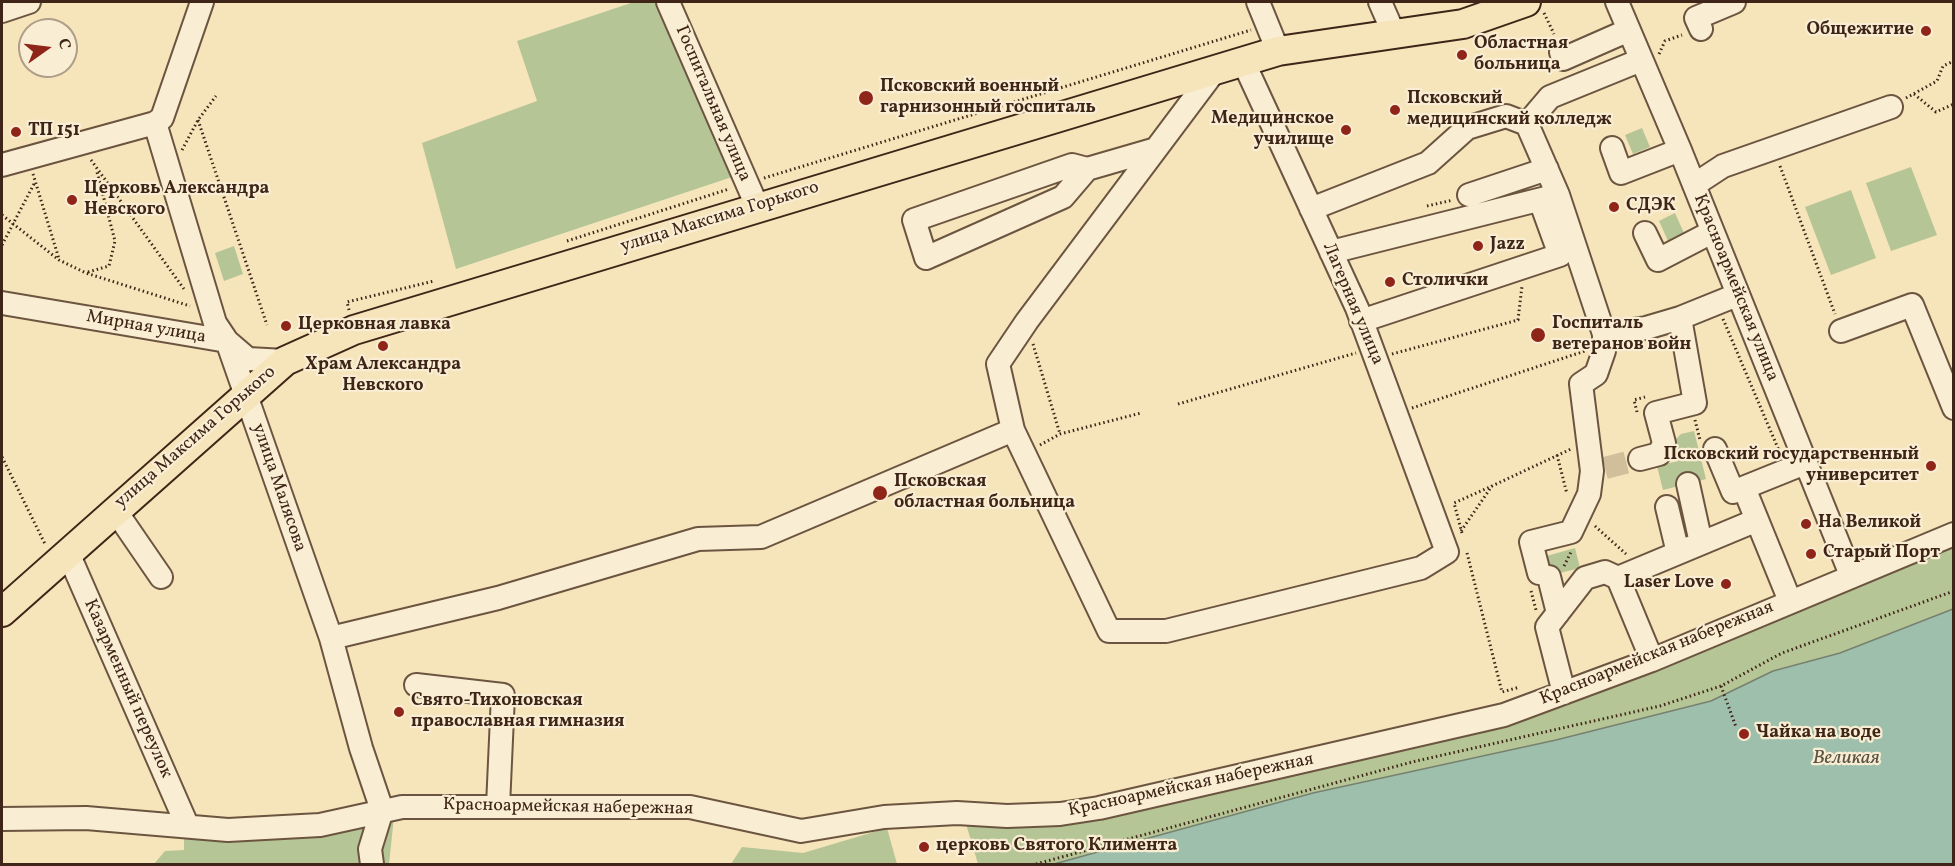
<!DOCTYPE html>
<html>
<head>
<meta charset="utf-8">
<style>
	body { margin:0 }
	#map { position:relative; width:1955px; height:866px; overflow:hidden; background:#f6e4bb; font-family:Vollkorn,serif }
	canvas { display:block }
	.frame { position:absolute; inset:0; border:3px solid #3e2517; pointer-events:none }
	.north { position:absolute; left:18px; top:18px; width:60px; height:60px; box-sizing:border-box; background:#f9edd3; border:2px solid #ae9d88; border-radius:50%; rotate:76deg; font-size:16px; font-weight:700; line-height:24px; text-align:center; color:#3e2517 }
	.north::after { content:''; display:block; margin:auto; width:21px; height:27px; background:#8f2418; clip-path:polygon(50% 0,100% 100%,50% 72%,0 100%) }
</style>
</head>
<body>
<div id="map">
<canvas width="1955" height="866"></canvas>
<div class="frame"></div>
<div class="north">С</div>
</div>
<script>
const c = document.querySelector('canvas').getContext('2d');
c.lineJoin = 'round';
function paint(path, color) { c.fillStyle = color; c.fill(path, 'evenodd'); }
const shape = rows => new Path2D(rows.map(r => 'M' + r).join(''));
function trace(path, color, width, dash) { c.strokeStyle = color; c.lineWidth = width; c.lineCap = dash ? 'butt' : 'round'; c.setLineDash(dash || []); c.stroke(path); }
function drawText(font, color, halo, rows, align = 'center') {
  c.font = font + ' Vollkorn,serif'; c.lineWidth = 4.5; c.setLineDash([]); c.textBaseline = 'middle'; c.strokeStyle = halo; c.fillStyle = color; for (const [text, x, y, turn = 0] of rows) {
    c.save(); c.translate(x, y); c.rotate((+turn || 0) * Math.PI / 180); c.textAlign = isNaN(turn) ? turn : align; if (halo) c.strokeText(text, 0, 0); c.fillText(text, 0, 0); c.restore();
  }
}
paint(shape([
	[634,2,655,2,732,177,456,269,422,143,537,101,517,41],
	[1642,128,1650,147,1633,154,1625,135],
	[1911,167,1937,235,1891,251,1866,183],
	[1851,190,1876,258,1831,275,1805,207],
	[1675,213,1684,233,1668,241,1659,221],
	[234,246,243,274,224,281,215,253],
	[1694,431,1706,479,1663,490,1657,466,1678,461,1673,442,1681,434],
	[1953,544,1953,609,1840,653,1773,671,1711,701,1556,740,1313,793,1054,864,978,864,966,824,1046,827,1240,785,1390,746],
	[1575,548,1580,568,1548,576,1543,557],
	[394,817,389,864,154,864,165,851,184,850,184,829],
	[887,828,897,864,731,864,742,847,803,853]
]), '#b6c595');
const water = shape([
	[1953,609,1953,864,1054,864,1313,793,1556,740,1711,701,1773,671,1840,653,1953,609]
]);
paint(water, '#9dbfac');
trace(water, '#778170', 1.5);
trace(shape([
	[1605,468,1640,459]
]), '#d1be9a', 22, [22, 11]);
const minor = shape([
	[668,2,757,206],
	[1258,2,1278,51],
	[1380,2,1394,34],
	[1617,2,1680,150,1851,575],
	[2,11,29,2],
	[1701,29,1696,18,1734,2],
	[1561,52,1563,59,1629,30],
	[1641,60,1550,97,1527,124,1558,195,1604,334,1646,328,1680,318,1737,295],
	[1216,69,1027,321,998,364,1013,430,1109,631,1166,631,1421,568,1447,552,1357,308,1243,61],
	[155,123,215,323,227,341,331,638,361,748,382,810,370,849,372,864],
	[1612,148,1621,173,1680,150],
	[2,165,155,123,162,118,202,2],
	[1087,169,1072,165,914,220,926,258,1063,197,1087,169,1156,149],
	[1694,185,1723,166,1891,107],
	[1469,195,1547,169],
	[1311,209,1428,163,1467,128,1506,116,1527,124],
	[1645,233,1658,260,1712,232],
	[1331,252,1554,196],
	[2,303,227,341,248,359,285,361],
	[1361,321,1560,255,1540,200],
	[1841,331,1912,305,1954,408],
	[1715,449,1733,492,1805,463],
	[1640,459,1659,454,1664,443,1656,413,1695,403,1680,318],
	[1688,484,1701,543],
	[1744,488,1790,601],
	[1667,507,1678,553],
	[115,510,161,577],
	[68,553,187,825],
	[1539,573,1531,542,1571,532,1589,494,1592,471,1581,384,1596,374,1604,351,1604,334],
	[1549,577,1558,613],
	[331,638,498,598,698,539,761,537,1013,430],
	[1652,660,1618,578,1757,520],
	[416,685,503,695,498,806],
	[1564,693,1547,627,1585,578,1605,572,1618,578],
	[2,819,86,818,228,830,320,825,402,807,690,807,801,831,884,817,957,813,1007,816,1060,814,1099,808,1504,715,1652,660,1954,534]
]);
const major = shape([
	[2,612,285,361,354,330,1278,51,1463,24,1526,2]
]);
trace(minor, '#6c5540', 26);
trace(major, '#3e2517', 32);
trace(shape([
	[1544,13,1554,34],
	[1659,54,1665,41,1682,35],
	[1914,94,1936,112,1954,104],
	[1906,98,1937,81,1943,66,1954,61],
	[198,120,267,325],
	[182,150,198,120,216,96],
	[91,160,184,289],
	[1780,166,1835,314],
	[33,174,59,259],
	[764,178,1251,30],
	[1427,206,1453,200],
	[2,215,59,260,86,273,190,306],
	[567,241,729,189],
	[2,245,35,182],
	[88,272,109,266,115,241,97,172],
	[349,310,347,302,434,281],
	[1723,319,1780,453],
	[1033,344,1060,434],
	[1392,354,1518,320,1522,286],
	[1178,404,1356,353],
	[1412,408,1585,351],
	[1637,412,1634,400,1645,397],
	[1695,420,1700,440],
	[1040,445,1060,434,1141,413],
	[1557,455,1567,494],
	[2,457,45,544],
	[1595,526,1626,554],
	[1461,531,1492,486,1571,449],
	[1462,533,1454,503,1492,486],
	[1467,553,1502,692,1520,687],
	[1564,566,1572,550],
	[1531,591,1536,610],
	[1721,686,1736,727],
	[1036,864,1412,762,1660,706,1721,686,1782,653,1954,591]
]), '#3e2517', 3, [1.5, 3]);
trace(minor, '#f9edd3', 22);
trace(major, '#f6e4bb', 28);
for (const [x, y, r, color] of [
	[1926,31,6,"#8f2418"],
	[1462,55,6,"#8f2418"],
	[866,98,8,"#8f2418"],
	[1395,110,6,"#8f2418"],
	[1346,130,6,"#8f2418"],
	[16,132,6,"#8f2418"],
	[72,200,6,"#8f2418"],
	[1614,207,6,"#8f2418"],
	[1478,246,6,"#8f2418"],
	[1390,282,6,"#8f2418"],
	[286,326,6,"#8f2418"],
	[1538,335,8,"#8f2418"],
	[383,346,6,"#8f2418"],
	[1931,466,6,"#8f2418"],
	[880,493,8,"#8f2418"],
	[1806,524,6,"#8f2418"],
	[1811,554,6,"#8f2418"],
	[1726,584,6,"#8f2418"],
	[399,712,6,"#8f2418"],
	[1744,734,6,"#8f2418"],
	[924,847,6,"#8f2418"]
]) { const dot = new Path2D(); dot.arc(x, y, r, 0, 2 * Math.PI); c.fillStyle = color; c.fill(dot); trace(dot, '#f9edd3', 2); }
drawText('bold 18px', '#3e2517', '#f9edd3', [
	["Общежитие",1914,31,"right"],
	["Областная",1474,45],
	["больница",1474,66],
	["Псковский военный",880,88],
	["гарнизонный госпиталь",880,109],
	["Псковский",1407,100],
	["медицинский колледж",1407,121],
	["Медицинское",1334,120,"right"],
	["училище",1334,141,"right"],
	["ТП 151",28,132],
	["Церковь Александра",84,190],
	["Невского",84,211],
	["СДЭК",1626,207],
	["Jazz",1490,246],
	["Столички",1402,282],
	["Госпиталь",1552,325],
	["ветеранов войн",1552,346],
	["Церковная лавка",298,326],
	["Храм Александра",383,366,"center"],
	["Невского",383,387,"center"],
	["Псковский государственный",1919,456,"right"],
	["университет",1919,477,"right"],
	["Псковская",894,483],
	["областная больница",894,504],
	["На Великой",1818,524],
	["Старый Порт",1823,554],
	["Laser Love",1714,584,"right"],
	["Свято-Тихоновская",411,702],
	["православная гимназия",411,723],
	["Чайка на воде",1756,734],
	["церковь Святого Климента",936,847]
], 'left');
drawText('18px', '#3e2517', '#f9edd3', [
	["Госпитальная улица",712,104,67],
	["улица Максима Горького",720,218,-17],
	["Красноармейская улица",1735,288,68],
	["Лагерная улица",1352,304,67],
	["Мирная улица",146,328,10],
	["улица Максима Горького",196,438,-41],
	["улица Малясова",278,488,71],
	["Красноармейская набережная",1657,654,-22],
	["Казарменный переулок",127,689,66],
	["Красноармейская набережная",1191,786,-12],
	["Красноармейская набережная",568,808,1]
]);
drawText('italic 20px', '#5a5344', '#f9edd3', [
	["Великая",1846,759]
]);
</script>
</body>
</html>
